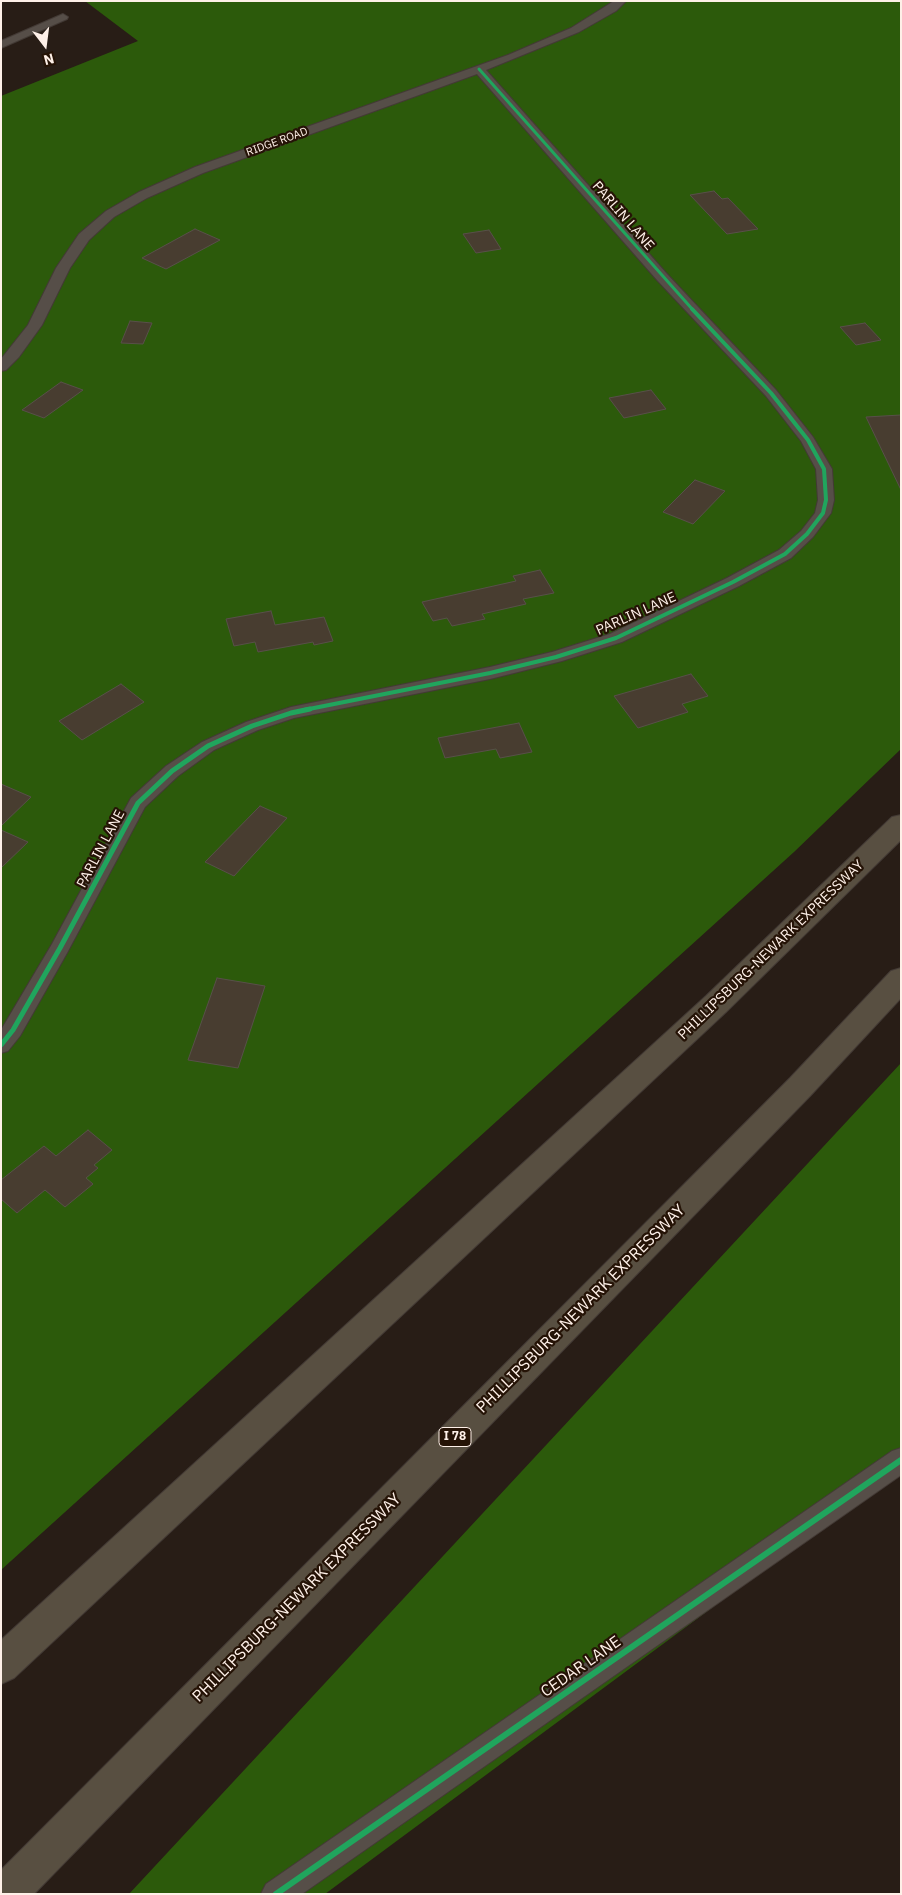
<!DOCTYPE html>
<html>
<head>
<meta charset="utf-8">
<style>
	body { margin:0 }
	#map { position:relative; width:902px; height:1895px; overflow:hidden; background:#281d16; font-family:"IBM Plex Sans",sans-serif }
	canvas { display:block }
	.frame { position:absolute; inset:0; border:2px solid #fef0e8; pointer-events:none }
	.north { position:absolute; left:20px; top:20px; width:50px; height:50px; -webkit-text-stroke:4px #251306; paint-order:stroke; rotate:165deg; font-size:14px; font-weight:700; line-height:20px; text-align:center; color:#fef0e8 }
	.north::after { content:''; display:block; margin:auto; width:18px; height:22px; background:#fef0e8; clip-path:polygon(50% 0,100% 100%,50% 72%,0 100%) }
</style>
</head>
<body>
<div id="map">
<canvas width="902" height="1895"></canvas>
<div class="frame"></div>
<div class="north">N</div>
</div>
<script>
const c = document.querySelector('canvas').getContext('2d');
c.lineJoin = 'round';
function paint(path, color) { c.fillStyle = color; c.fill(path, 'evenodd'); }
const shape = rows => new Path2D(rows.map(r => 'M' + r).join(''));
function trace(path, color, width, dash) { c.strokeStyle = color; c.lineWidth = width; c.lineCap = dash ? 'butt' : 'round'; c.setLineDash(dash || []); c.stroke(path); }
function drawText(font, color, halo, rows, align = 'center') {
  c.font = font + ' "IBM Plex Sans",sans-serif'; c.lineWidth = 4.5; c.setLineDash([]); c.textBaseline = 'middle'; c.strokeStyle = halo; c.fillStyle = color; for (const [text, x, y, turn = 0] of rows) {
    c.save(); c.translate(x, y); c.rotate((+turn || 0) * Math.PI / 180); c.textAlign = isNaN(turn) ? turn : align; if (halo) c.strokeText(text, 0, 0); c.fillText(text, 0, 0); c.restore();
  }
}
paint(shape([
	[85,1,901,1,901,749,794,852,1,1570,1,96,138,41],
	[901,1063,901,1468,325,1894,129,1894]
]), '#2c5a0b');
const building = shape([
	[714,191,722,199,728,198,758,229,727,234,690,195,714,191],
	[195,229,220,240,166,269,142,258,195,229],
	[489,230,501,249,476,253,463,234,489,230],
	[130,321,152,323,143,344,121,343,130,321],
	[865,323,881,340,856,345,840,327,865,323],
	[61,382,83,390,44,418,22,410,61,382],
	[651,390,666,409,624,418,609,398,651,390],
	[901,415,901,490,866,417,901,415],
	[695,480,725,491,693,524,663,512,695,480],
	[540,570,554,593,523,599,526,604,482,614,485,619,452,626,447,618,433,621,422,602,516,581,513,576,540,570],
	[271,611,275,625,324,617,333,641,314,645,313,642,258,652,255,642,234,646,226,619,271,611],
	[691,674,708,696,682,704,688,712,638,728,614,696,691,674],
	[121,684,144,702,82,740,59,721,121,684],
	[519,723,532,752,500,758,496,749,445,758,438,738,519,723],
	[1,784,31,797,1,826,1,784],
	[260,806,287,818,234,876,205,862,260,806],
	[1,830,28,842,1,868,1,830],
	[217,978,265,986,238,1068,188,1060,217,978],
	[88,1130,112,1150,94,1165,98,1168,86,1178,93,1184,65,1207,45,1190,17,1213,1,1199,1,1180,44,1146,56,1156,88,1130]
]);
paint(building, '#483d30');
trace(building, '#585049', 1);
const street = shape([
	[614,1,626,1,616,11,579,32,486,70,667,274,776,390,813,437,832,469,834,500,831,513,813,537,791,558,739,586,622,642,562,661,490,679,294,718,258,730,214,750,178,776,145,807,67,953,20,1036,8,1051,1,1053,1,1030,52,944,131,798,166,766,202,742,246,722,291,707,490,667,552,652,610,634,727,578,779,550,801,531,815,513,818,500,816,469,801,441,766,396,657,280,477,74,203,173,147,198,114,217,89,240,70,268,42,325,19,357,6,370,1,371,1,359,28,325,56,268,79,234,106,211,139,192,195,167,508,55,571,28,614,1],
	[63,14,68,17,67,19,1,48,1,41,63,14],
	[901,1448,901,1475,302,1894,261,1894,266,1884,892,1451,901,1448]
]);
const highway = shape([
	[901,815,901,840,726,1012,14,1678,1,1684,1,1640,706,996,892,817,901,815],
	[901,968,901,998,810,1096,34,1894,1,1894,1,1870,790,1078,891,971,901,968]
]);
trace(street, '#433a35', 2);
trace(highway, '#433a35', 2);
paint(street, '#564e48');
paint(highway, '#584f41');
trace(shape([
	[479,69,693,310]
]), '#20a55d', 3);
trace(shape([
	[304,710,490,673,556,657,616,638,733,582,785,554,807,534,823,513,826,500,824,469,808,440,771,393,692,309]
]), '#20a55d', 4);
trace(shape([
	[1,1045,13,1030,60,948,138,803,172,771,208,746,252,726,291,713,310,709]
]), '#20a55d', 5);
trace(shape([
	[276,1894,901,1460]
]), '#20a55d', 6);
drawText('11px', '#fef0e8', '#251306', [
	["RIDGE ROAD",277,142,-20]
]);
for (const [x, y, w] of [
	[455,1437,32]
]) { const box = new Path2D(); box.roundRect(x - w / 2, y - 9.5, w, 19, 4); c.fillStyle = '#251306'; c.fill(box); trace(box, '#fef0e8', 1); }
drawText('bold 12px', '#fef0e8', null, [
	["I 78",455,1437]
]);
drawText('14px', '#fef0e8', '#251306', [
	["PARLIN LANE",623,216,49],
	["PARLIN LANE",636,614,-24],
	["PARLIN LANE",101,849,-62],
	["PHILLIPSBURG-NEWARK EXPRESSWAY",771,950,-44]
]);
drawText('16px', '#fef0e8', '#251306', [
	["PHILLIPSBURG-NEWARK EXPRESSWAY",581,1309,-45],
	["PHILLIPSBURG-NEWARK EXPRESSWAY",297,1598,-45],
	["CEDAR LANE",581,1667,-35]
]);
</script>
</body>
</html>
